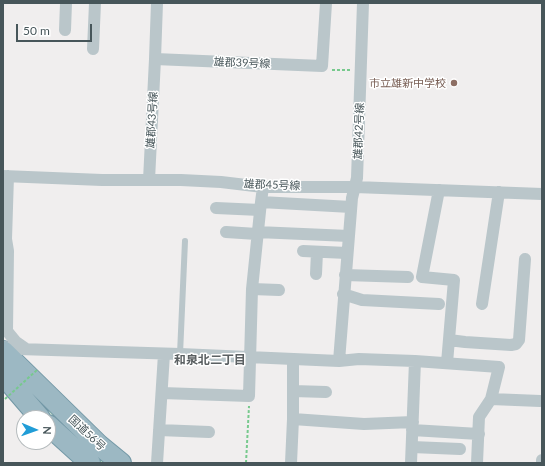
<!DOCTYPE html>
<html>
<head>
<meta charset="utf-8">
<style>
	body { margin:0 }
	#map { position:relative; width:545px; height:466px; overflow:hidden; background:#f0eeee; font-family:Lato,sans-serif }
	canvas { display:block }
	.frame { position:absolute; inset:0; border:4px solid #47565a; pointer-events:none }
	.north { position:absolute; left:16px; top:410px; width:40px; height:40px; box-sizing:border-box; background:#fff; border:1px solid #b5bbbd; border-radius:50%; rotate:92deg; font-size:11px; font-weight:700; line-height:16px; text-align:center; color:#47565a }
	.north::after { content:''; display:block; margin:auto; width:14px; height:18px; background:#219dd7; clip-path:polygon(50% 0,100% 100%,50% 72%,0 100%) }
	.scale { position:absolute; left:16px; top:24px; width:76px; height:18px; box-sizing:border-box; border:2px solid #47565a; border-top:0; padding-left:5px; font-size:12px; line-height:14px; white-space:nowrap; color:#47565a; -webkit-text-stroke:3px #fff; paint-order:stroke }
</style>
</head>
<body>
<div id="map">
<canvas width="545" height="466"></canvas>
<div class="frame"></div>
<div class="north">N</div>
<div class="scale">50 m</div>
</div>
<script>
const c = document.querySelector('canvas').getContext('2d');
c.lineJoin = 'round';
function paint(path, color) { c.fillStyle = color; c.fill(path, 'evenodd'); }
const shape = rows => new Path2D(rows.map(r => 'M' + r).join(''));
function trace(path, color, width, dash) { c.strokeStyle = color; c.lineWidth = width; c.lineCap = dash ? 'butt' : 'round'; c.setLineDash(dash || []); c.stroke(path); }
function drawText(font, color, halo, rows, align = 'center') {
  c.font = font + ' Lato,"Noto Sans JP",sans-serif'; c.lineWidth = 3; c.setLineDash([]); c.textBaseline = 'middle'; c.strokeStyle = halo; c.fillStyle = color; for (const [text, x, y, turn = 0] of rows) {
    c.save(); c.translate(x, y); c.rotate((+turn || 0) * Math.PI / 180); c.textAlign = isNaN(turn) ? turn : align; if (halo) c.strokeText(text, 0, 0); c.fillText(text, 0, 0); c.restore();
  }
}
paint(shape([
	[3,362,107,463,102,463,90,453,24,387]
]), '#beecc4');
const trunk = shape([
	[3,351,99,445,121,463],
	[3,375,40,418],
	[48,425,90,463]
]);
trace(trunk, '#7398a6', 22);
trace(shape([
	[332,70,350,70],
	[3,402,3,403],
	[246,463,249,406]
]), '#77c98d', 2, [3, 2]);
trace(shape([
	[180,354,185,241]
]), '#bac6ca', 6);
trace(shape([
	[65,30,66,3],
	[93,49,95,3],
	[155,59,322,66,326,3],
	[3,176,102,180,181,180,221,182,263,187,355,187,542,194],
	[8,176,6,239,8,251,7,331,16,342,26,349],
	[149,180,155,59,157,3],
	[439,190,422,277,454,280,447,363],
	[261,202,351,207],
	[216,208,260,210],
	[226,232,257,234],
	[257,232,349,236],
	[303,251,347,253],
	[316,274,317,252],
	[345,275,408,277],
	[252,289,279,290],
	[343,294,362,300,439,304],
	[482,304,499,192],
	[449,340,465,342,511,345,516,344,519,340,525,259],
	[3,347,19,349,180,354,339,361,359,359,415,361,411,463],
	[339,361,352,198,357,178,363,3],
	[415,361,499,367,491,399,479,417,477,463],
	[293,391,326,392],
	[162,393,249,396,252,289,261,202,263,187],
	[491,399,540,401],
	[293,419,364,424,413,422],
	[159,430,209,432],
	[412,430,479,434],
	[412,447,460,449],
	[157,463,164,354],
	[291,463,293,419,293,359],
	[542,463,542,460]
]), '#bac6ca', 12);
trace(trunk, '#9cb8c3', 20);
trace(shape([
	[5,399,37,370]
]), '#77c98d', 2, [3, 2]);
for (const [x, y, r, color] of [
	[454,83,4,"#8d6e63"]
]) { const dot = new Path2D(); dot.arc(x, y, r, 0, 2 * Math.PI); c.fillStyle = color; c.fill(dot); trace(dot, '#fff', 1.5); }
drawText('11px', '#47565a', '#fff', [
	["雄郡39号線",242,63,2],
	["雄郡43号線",152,120,-87],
	["雄郡42号線",359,131,-88],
	["雄郡45号線",272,185,2],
	["国道56号",87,433,43]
]);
drawText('11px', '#785e54', '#fff', [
	["市立雄新中学校",446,83]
], 'right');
drawText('bold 12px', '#5b6062', '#fff', [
	["和泉北二丁目",210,360]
]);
</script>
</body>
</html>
